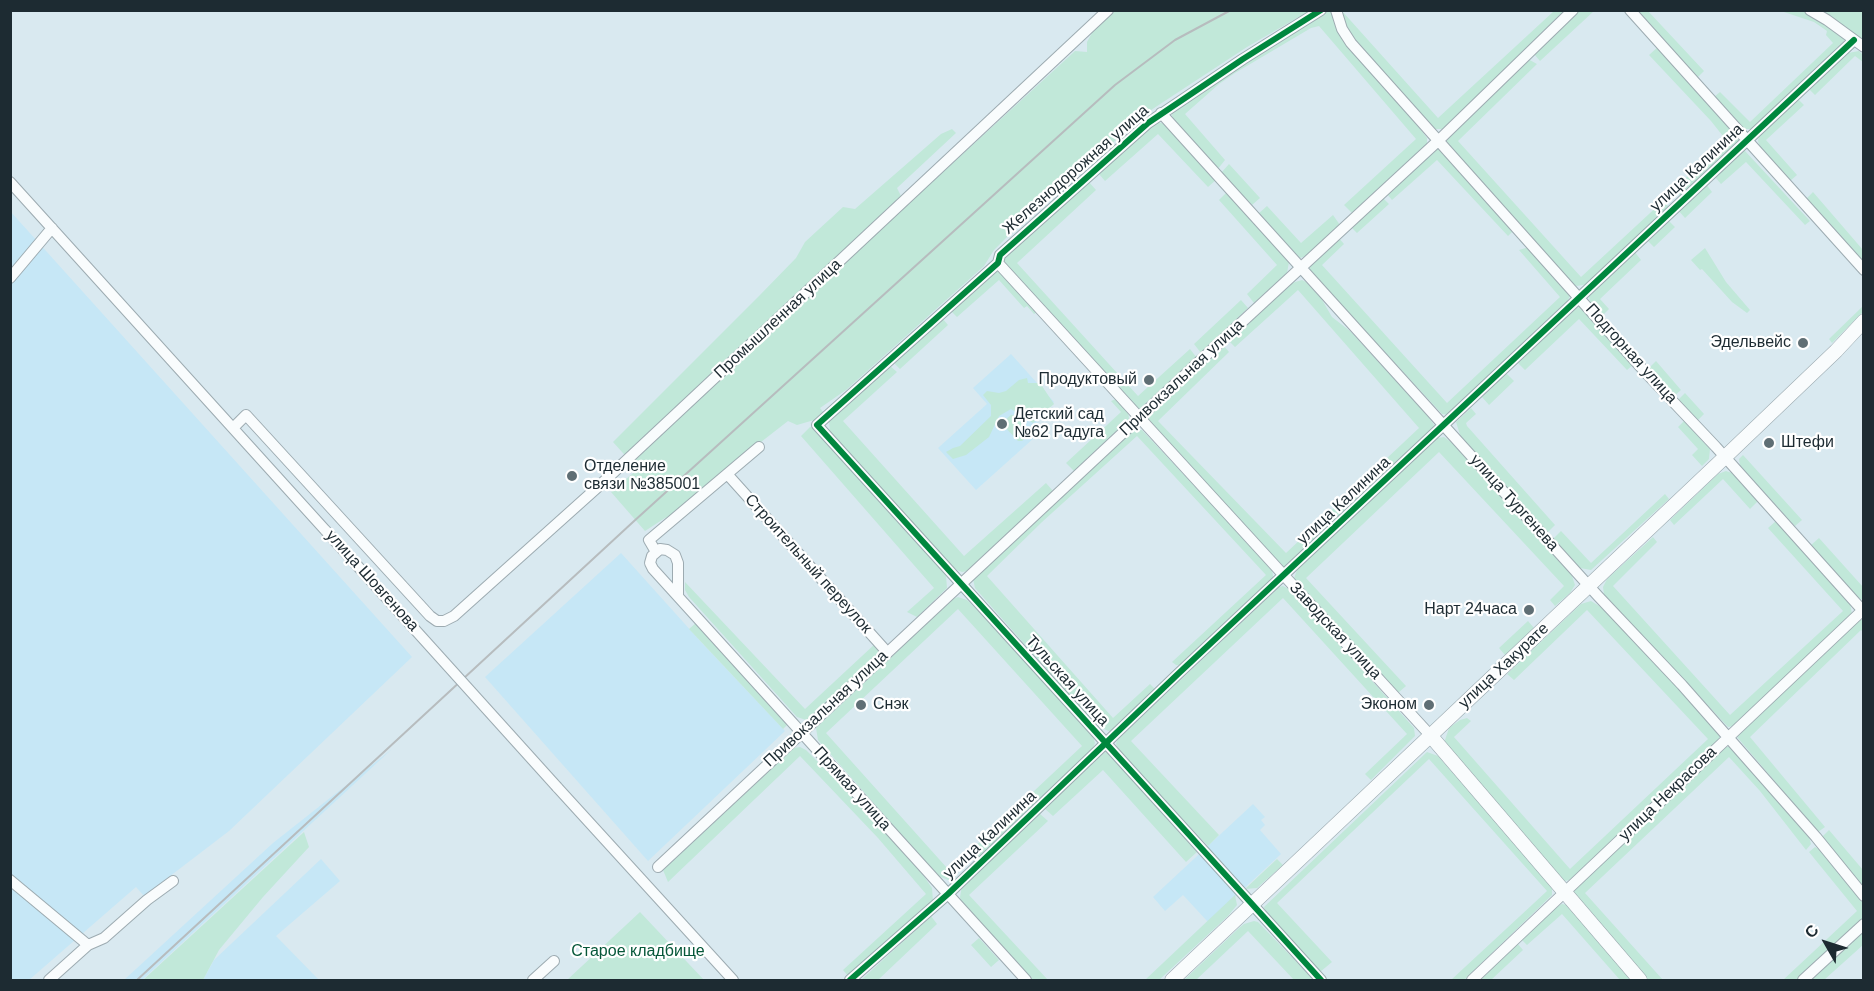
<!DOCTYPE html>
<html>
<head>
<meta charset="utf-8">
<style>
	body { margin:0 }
	#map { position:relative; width:1874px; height:991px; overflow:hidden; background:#d9e9f0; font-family:Arial,sans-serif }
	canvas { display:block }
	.frame { position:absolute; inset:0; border:12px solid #1d2b32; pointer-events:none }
	.north { position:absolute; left:1796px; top:913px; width:60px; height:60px; -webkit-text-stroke:4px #fff; paint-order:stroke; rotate:309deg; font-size:16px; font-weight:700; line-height:24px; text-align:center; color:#1d2b32 }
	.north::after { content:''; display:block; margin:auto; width:21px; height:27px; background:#1d2b32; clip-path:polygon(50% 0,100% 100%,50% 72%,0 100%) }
</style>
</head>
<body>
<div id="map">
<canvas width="1874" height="991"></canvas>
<div class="frame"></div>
<div class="north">С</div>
</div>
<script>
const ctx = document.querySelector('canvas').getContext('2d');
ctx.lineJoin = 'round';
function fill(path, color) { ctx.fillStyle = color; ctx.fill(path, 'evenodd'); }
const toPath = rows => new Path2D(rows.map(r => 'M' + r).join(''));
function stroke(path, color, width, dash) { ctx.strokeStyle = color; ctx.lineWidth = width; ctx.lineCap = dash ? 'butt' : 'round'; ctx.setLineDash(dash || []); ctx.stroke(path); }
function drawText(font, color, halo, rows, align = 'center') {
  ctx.font = font + ' Arial,sans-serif'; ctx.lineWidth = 4.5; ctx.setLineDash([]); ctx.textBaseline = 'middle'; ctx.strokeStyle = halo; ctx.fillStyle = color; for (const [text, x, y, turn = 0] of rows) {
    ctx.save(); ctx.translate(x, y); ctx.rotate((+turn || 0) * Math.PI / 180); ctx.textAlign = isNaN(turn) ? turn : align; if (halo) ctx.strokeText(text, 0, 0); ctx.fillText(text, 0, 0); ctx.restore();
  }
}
const built = toPath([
	[10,211,412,657,229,831,144,896,136,887,29,980,10,980],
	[1011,354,1054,402,1035,419,1044,429,976,490,938,448,987,404,973,388],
	[621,553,702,643,785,731,648,861,485,677],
	[392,749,142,980,124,980,273,843],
	[1253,804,1265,817,1261,820,1265,825,1260,830,1281,854,1208,922,1183,895,1165,911,1153,897],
	[321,859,340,881,276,936,319,980,203,980,214,960]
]);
const green = toPath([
	[1115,11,1309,11,1247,47,1145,114,1007,237,994,250,984,266,846,390,820,408,824,413,821,418,797,425,788,421,743,456,675,514,665,518,645,531,611,492,646,462,632,463,613,442,760,295,796,258,805,242,843,207,855,209,941,134,952,129,956,133,897,188,906,206,1075,51,1087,52,1087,42,1093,31,1102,20],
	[1328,11,1332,12,1427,138,1427,146,1352,213,1344,205,1416,139,1319,26,1311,28,1235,73,1219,84,1185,114,1225,160,1217,170,1173,119,1172,115,1172,111,1320,15],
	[1340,11,1342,11,1438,118,1554,11,1570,11,1443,129,1435,129,1351,38],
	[1579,11,1594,11,1540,61,1534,54],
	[1637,11,1648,11,1704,71,1696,79],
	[1781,11,1806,11,1844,37,1844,41,1752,129,1743,129,1714,97,1720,92,1750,122,1833,43,1826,35,1827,31,1814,22],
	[1816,11,1863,11,1863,42],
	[1659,46,1739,138,1737,145,1681,196,1674,189,1726,140,1711,121,1649,55],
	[1859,51,1863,55,1863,62,1855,56,1815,95,1809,89,1848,53],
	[1528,59,1537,64,1458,141,1581,277,1663,201,1668,206,1667,210,1588,284,1577,286,1573,284,1448,144,1446,139],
	[1798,99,1804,105,1766,140,1797,175,1790,181,1760,148,1758,141,1759,136],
	[1158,122,1168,125,1217,179,1208,187,1158,134,1105,181,1099,174,1098,172,1152,124],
	[1439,147,1514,230,1508,236,1437,160,1392,200,1386,193],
	[1745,151,1810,221,1805,225,1746,162,1721,184,1715,177,1742,152],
	[1229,164,1260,198,1252,205,1221,173],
	[1088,181,1096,190,1017,263,1138,396,1190,349,1197,358,1138,410,1003,262,1004,257],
	[1706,184,1712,192,1685,218,1678,210],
	[1227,192,1289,262,1287,273,1254,303,1247,294,1277,265,1219,200],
	[1813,192,1863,250,1863,263,1806,199],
	[1383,198,1389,204,1357,233,1350,226],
	[1267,206,1301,243,1333,215,1340,225,1306,256,1300,258,1258,214],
	[1668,220,1675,227,1654,247,1647,240],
	[1338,237,1344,244,1322,265,1447,403,1560,297,1519,250,1529,247,1570,296,1566,304,1450,415,1442,414,1309,270,1311,265],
	[1705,248,1726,282,1750,310,1747,313,1732,302,1702,269,1700,270,1691,260],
	[1634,251,1641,260,1600,299,1609,309,1601,317,1590,305,1589,295],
	[997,270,1037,312,1034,314,1027,306,1024,308,999,280,957,317,950,310],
	[1302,280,1306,282,1321,298,1332,317,1350,331,1428,416,1434,425,1433,429,1286,568,1282,567,1147,418,1224,346,1229,352,1158,421,1286,553,1419,428,1298,290,1235,347,1229,341,1292,283],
	[1241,300,1248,308,1201,353,1194,344],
	[1863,306,1863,312,1832,343,1829,339],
	[1579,307,1583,308,1634,364,1627,370,1579,319,1525,370,1518,363,1572,310],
	[942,318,948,325,900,369,893,362],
	[1656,361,1681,390,1673,397,1648,369],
	[889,365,897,372,843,421,964,556,1046,483,1053,491,968,571,962,572,957,570,951,566,830,432,829,419],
	[1506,373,1514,381,1489,405,1482,397],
	[1027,378,1028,383,1040,383,1054,404,1033,423,1011,409,999,416,989,437,966,455,953,459,946,452,953,448,960,446,991,416,991,405,983,395,987,391,999,393,1006,391,1019,380],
	[1685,393,1704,414,1697,421,1677,401],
	[1116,399,1128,410,1129,419,1074,471,1066,463,1121,412,1111,401],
	[1471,408,1476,414,1466,423,1467,426,1555,525,1547,533,1461,438,1456,422],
	[1011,415,1014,415,1030,432,1030,434,1022,441,1018,441,1003,425,1003,422],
	[1684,421,1710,449,1709,459,1702,466,1692,455,1698,449,1678,427],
	[810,427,816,429,825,442,936,562,946,576,947,588,917,617,907,612,934,588,801,436],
	[1135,429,1142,430,1272,569,1273,576,1272,582,1182,666,1176,665,1172,662,1266,575,1137,436,1042,522,987,576,1113,718,1150,684,1156,690,1112,733,1095,724,975,588,973,579],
	[1444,437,1451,442,1493,487,1571,573,1575,585,1570,593,1555,606,1550,600,1564,586,1439,452,1306,578,1406,686,1398,693,1296,582,1294,578,1297,570,1431,443,1438,438],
	[1743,455,1802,520,1795,526,1740,466,1739,459],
	[1726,471,1732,473,1758,501,1750,509,1723,479,1674,525,1670,520,1718,474],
	[1665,494,1669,499,1591,570,1580,568,1553,539,1561,531,1591,563],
	[1776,521,1850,603,1852,614,1734,726,1728,727,1604,595,1603,587,1607,579,1653,537,1657,542,1613,586,1730,715,1843,611,1768,528],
	[1819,538,1863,587,1863,600,1857,597,1810,546],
	[685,582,805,709,876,643,880,648,879,653,812,717,806,720,797,717,689,597,685,590],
	[1283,586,1291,590,1414,728,1415,736,1371,780,1365,774,1407,734,1283,598,1131,741,1219,835,1208,846,1156,791,1117,747,1116,744,1117,740,1279,587],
	[958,597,967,600,983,615,1093,736,1095,743,1092,750,976,860,969,852,1082,746,958,609,826,733,956,878,951,881,938,876,818,740,816,728,953,599],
	[1591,601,1604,609,1680,688,1720,736,1718,741,1570,880,1564,881,1560,879,1444,743,1449,728,1460,720,1467,718,1471,721,1454,737,1570,869,1708,739,1587,610,1514,680,1507,674,1581,604],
	[1858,620,1863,620,1863,632,1861,630,1750,737,1825,827,1818,832,1737,737],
	[1528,621,1534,628,1505,655,1499,648],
	[697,622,788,724,783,729,689,629],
	[800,747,806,750,863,807,923,875,932,888,933,901,927,906,849,977,843,970,926,894,878,838,800,756,668,882,663,870,794,748],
	[1725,747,1730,747,1809,837,1811,844,1806,850,1760,791,1729,757,1585,893,1663,980,1645,980,1574,895,1574,887],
	[1106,752,1111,755,1197,852,1186,862,1103,770,1053,816,1044,808,1099,755],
	[1427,752,1438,756,1552,886,1552,895,1464,980,1451,980,1547,891,1429,759,1277,903,1332,962,1320,972,1265,911,1264,907],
	[1039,813,1048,821,969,895,1048,980,1032,980,961,902,960,897,962,885],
	[1829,830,1863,870,1863,889,1821,838],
	[304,832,309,847,263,897,219,950,203,980,143,980],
	[1815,847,1819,849,1863,903,1863,919,1797,980,1783,980,1857,911,1809,852],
	[1277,859,1283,865,1257,888,1245,889],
	[1235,895,1237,905,1228,916,1159,980,1145,980],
	[1562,904,1567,905,1632,980,1620,980,1562,914,1527,945,1521,939,1553,909],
	[640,912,704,980,567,980],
	[931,916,937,924,878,980,861,980],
	[1254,921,1258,922,1314,980,1294,980,1248,931,1196,980,1184,980,1239,928,1244,924],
	[1863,930,1863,945,1824,980,1810,980],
	[979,938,999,960,991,967,971,945],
	[1517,943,1523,950,1491,980,1478,980]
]);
const minor = toPath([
	[1336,10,1342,29,1351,43,1646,373,1716,447,1864,612],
	[1630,10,1864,270],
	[1810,10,1827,20,1864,47],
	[1161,113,1598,596,1682,685,1816,837,1864,896],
	[10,182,326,531],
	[998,263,1430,735],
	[10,278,52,228],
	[233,428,246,415,430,616,437,621,444,621,454,616,599,486,1108,10],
	[728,475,887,652],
	[656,552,649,540,759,447],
	[678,596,678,563,675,555,667,550,660,549,652,556,650,563,653,569,1026,980],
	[557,787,733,980],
	[658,867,1202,359,1439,140,1573,10],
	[10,880,88,945],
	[49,980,88,945,104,938,147,900,173,881],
	[533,980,554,961],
	[850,980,948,894,1179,673,1854,40],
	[1321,980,817,425,998,263,1000,255,1148,123,1243,59,1321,10],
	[1472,980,1864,609],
	[1803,980,1864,924]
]);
const major = toPath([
	[1430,735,1640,980],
	[1172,980,1725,457,1836,351,1864,321]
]);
const rail = toPath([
	[137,980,633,522,1115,85,1175,40,1231,10]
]);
const minorBridge = toPath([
	[326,531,557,787]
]);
const cycleway = toPath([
	[850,980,948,894,1179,673,1854,40],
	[1321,980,817,425,998,263,1000,255,1148,123,1243,59,1321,10]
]);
const markers = [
	[1803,343,6,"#5f6e74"],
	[1149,380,6,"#5f6e74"],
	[1002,424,6,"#5f6e74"],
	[1769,443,6,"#5f6e74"],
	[572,476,6,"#5f6e74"],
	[1529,610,6,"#5f6e74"],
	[861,705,6,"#5f6e74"],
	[1429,705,6,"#5f6e74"]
];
const streetNames = [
	["улица Калинина",1697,168,-43],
	["Железнодорожная улица",1076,170,-41],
	["Промышленная улица",778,319,-43],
	["Подгорная улица",1631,354,48],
	["Привокзальная улица",1182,378,-43],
	["улица Калинина",1344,501,-43],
	["улица Тургенева",1514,503,48],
	["Строительный переулок",808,564,48],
	["улица Шовгенова",372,581,48],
	["Заводская улица",1335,631,47],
	["улица Хакурате",1504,666,-43],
	["Тульская улица",1067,681,48],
	["Привокзальная улица",826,709,-43],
	["Прямая улица",852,789,48],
	["улица Некрасова",1668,794,-44],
	["улица Калинина",990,835,-43]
];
const poiNames = [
	["Эдельвейс",1791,343],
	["Продуктовый",1137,380],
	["Детский сад",1014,415,"left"],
	["№62 Радуга",1014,433,"left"],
	["Штефи",1781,443,"left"],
	["Отделение",584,467,"left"],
	["связи №385001",584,485,"left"],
	["Нарт 24часа",1517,610],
	["Снэк",873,705,"left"],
	["Эконом",1417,705]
];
const parkNames = [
	["Старое кладбище",638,952]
];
fill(built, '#c6e7f6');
fill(green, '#c1e8d9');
stroke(minor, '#9dabb1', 12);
stroke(major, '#9dabb1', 15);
stroke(minor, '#f9fcfd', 10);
stroke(major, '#f9fcfd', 14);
stroke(rail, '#b7bcbe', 2);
stroke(minorBridge, '#9dabb1', 12, []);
stroke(minorBridge, '#f9fcfd', 10);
stroke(cycleway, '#00873e', 6);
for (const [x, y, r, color] of markers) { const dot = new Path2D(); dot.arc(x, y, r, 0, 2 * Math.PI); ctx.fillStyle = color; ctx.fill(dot); stroke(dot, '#fff', 2); }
drawText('16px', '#1d2b32', '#fff', streetNames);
drawText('16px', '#1d2b32', '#fff', poiNames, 'right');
drawText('16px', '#065739', '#fff', parkNames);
</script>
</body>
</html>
